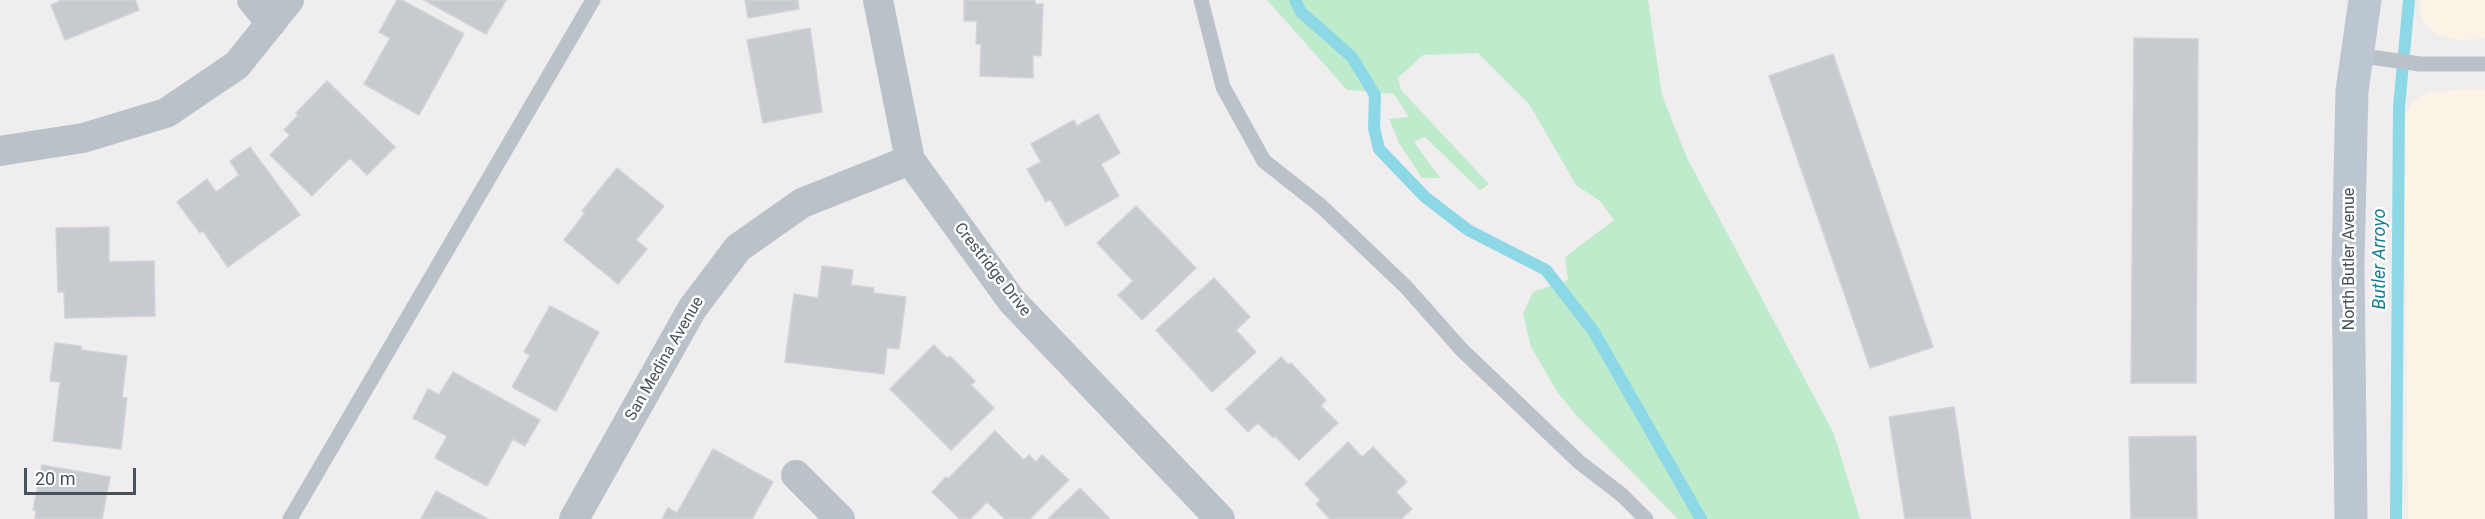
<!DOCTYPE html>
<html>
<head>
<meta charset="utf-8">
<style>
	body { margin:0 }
	#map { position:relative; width:2485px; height:519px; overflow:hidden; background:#efeded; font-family:Roboto,sans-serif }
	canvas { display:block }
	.scale { position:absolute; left:24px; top:468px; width:112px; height:27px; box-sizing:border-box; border:3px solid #465159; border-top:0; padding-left:8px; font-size:18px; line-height:21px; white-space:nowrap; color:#465159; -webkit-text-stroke:4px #fff; paint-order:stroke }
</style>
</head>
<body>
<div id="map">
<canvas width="2485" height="519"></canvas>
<div class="scale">20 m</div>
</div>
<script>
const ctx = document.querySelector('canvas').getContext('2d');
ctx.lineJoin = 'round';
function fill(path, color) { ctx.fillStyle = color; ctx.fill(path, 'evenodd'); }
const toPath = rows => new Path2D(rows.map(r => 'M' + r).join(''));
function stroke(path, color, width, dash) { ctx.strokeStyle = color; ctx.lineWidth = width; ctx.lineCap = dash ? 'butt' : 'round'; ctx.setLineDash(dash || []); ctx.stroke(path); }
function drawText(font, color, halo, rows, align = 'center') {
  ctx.font = font + ' Roboto,sans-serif'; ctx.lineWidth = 5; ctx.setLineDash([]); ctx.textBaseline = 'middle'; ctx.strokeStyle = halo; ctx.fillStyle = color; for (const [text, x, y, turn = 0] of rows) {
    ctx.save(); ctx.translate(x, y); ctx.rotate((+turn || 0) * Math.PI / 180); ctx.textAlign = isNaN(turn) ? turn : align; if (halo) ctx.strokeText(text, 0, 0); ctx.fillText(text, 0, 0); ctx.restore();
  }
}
const commercial = toPath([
	[2420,0,2485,0,2485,39,2457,40,2436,34,2423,21,2420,12],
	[2485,89,2485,519,2408,519,2404,127,2406,114,2414,101,2429,92]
]);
const green = toPath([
	[1267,0,1648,0,1662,95,1687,158,1834,434,1860,519,1678,519,1578,417,1558,393,1531,347,1523,314,1533,292,1568,280,1565,257,1614,220,1600,201,1576,185,1529,104,1478,53,1423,55,1398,78,1401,90,1489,184,1480,190,1425,137,1414,142,1440,178,1422,178,1399,143,1389,119,1409,117,1394,94,1347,90]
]);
const stream = toPath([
	[1295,0,1301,12,1352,57,1375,95,1374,128,1379,149,1425,197,1468,230,1546,270,1594,332,1701,519],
	[2396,519,2399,107,2409,0]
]);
const building = toPath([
	[62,0,135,0,139,10,65,40,51,5,62,0],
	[397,0,402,0,464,34,419,115,364,84,390,38,379,32,397,0],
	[424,0,506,0,486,34,424,0],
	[745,0,798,0,799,9,748,18,745,0],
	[964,0,1035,0,1035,4,1043,4,1041,56,1033,55,1033,78,980,76,981,44,976,44,977,21,964,21,964,0],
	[810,28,822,112,763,123,747,40,810,28],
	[2134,38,2198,39,2196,383,2131,383,2134,38],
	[1833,54,1933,347,1870,368,1769,76,1833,54],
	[327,81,395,147,367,175,350,158,312,196,270,155,290,135,284,130,298,115,296,113,327,81],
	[1098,114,1120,153,1101,164,1119,196,1066,226,1050,199,1046,202,1027,169,1041,162,1031,144,1074,120,1077,126,1098,114],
	[250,147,300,215,228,267,203,231,200,233,177,202,207,179,216,192,239,175,230,161,250,147],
	[617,168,664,206,636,240,647,249,618,284,564,240,585,213,582,211,617,168],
	[1136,206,1196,268,1142,320,1118,295,1133,281,1097,243,1136,206],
	[109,227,109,262,154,261,155,316,65,318,64,292,58,292,56,228,109,227],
	[822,266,853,270,851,285,874,288,873,293,906,297,899,349,887,348,884,374,785,362,794,294,818,298,822,266],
	[1214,278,1250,317,1236,330,1256,352,1212,392,1156,330,1214,278],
	[550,306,599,332,556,411,512,387,530,355,524,352,550,306],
	[55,343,81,346,81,350,127,356,122,397,127,398,121,449,53,441,60,382,50,381,55,343],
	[934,345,947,358,950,356,975,381,971,385,994,408,951,450,890,389,934,345],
	[1281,357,1289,365,1291,363,1326,400,1321,406,1338,423,1299,460,1275,436,1273,438,1258,423,1248,432,1226,409,1281,357],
	[453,372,540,420,525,446,513,439,487,486,435,458,447,436,413,418,428,389,439,395,453,372],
	[1954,407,1971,519,1905,519,1889,417,1954,407],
	[995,431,1024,460,1029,455,1036,462,1042,455,1069,480,1030,519,1005,519,987,502,970,519,960,519,932,492,946,477,948,479,995,431],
	[2196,436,2197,519,2131,519,2129,437,2196,436],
	[1348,442,1362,457,1373,447,1407,482,1396,492,1412,509,1401,519,1330,519,1316,504,1320,500,1305,484,1348,442],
	[713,449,773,482,752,519,662,519,668,508,677,513,713,449],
	[42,465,110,477,102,519,35,519,36,511,33,510,42,465],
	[1080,488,1110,519,1048,519,1080,488],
	[436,491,488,519,421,519,436,491]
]);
const service = toPath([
	[1201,0,1223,87,1264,161,1321,206,1406,287,1461,349,1579,462,1622,495,1646,519],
	[2356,55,2420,64,2485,64],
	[290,519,593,0]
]);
const minor = toPath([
	[252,0,271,23],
	[878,0,910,160,1012,301,1220,519],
	[0,151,83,138,166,113,237,65,289,0],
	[796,475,840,519],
	[574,519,692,309,738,248,802,203,910,160]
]);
const secondary = toPath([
	[2351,519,2348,265,2351,132,2352,91,2365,0]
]);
const streetNames = [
	["North Butler Avenue",2350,259,-90],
	["Crestridge Drive",992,270,52],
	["San Medina Avenue",665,359,-60]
];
const waterNames = [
	["Butler Arroyo",2380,259,-90]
];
fill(commercial, '#faf3e6');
fill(green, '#bdebcc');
stroke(stream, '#8cd8e6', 12);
fill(building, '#c7cacf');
stroke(building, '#d1d3d8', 1.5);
stroke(service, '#b9c2c9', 15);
stroke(minor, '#b9c2c9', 30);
stroke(secondary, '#bbc6d0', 33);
drawText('16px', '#465159', '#fff', streetNames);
drawText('italic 18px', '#157c90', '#fff', waterNames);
</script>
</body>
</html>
